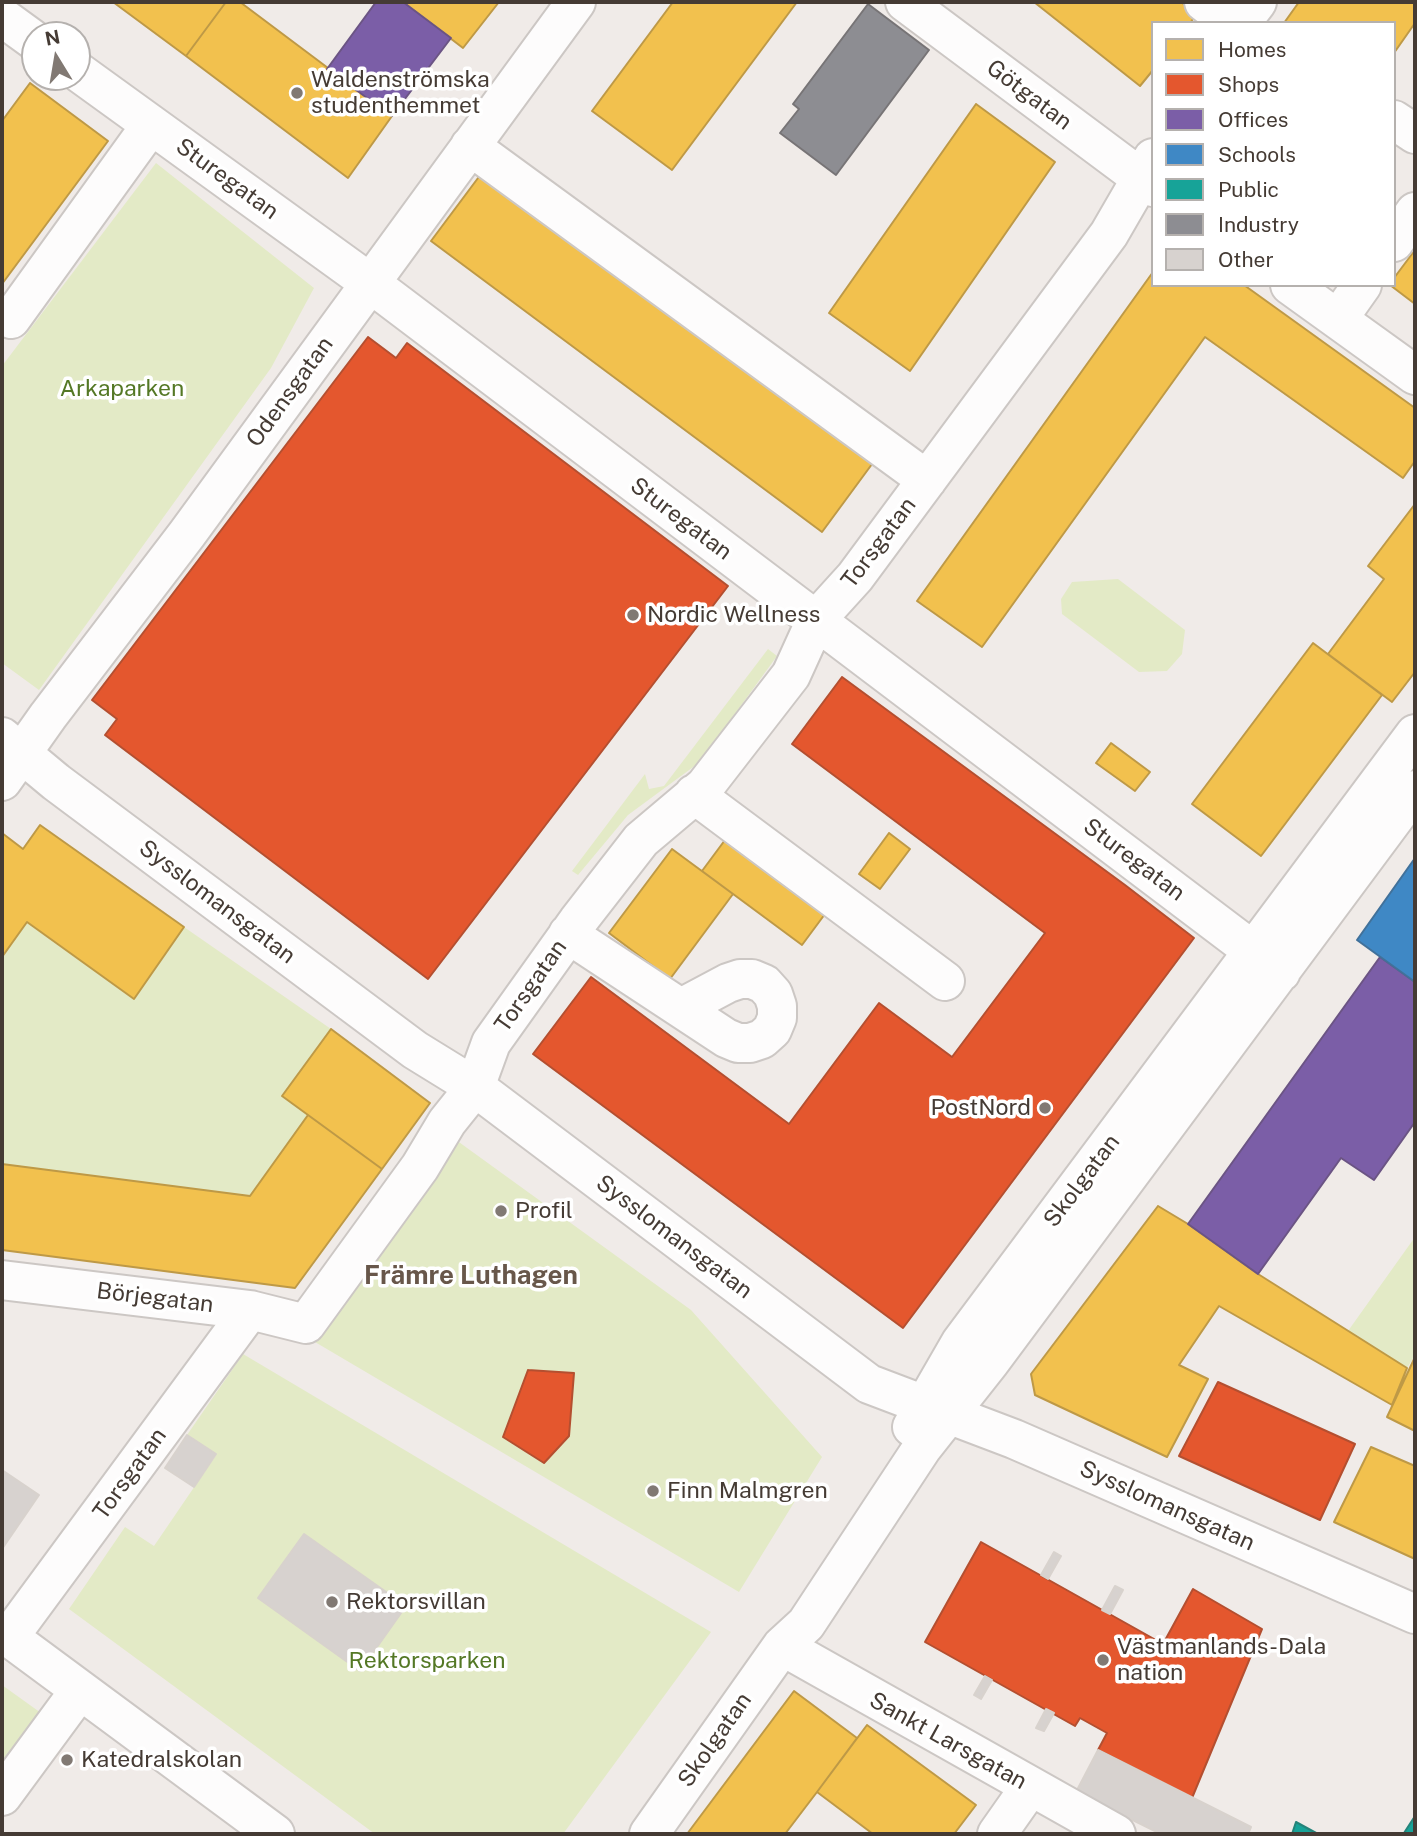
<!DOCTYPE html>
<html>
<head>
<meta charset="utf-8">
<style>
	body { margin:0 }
	#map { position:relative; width:1417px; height:1836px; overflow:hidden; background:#f0ebe8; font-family:"Public Sans",sans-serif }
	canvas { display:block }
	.frame { position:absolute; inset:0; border:4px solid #453b34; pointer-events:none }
	.legend { position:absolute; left:1151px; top:21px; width:245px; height:266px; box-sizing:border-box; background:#fff; border:2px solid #b5b1ae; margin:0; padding:9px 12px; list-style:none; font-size:21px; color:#453b34 }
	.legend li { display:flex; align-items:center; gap:14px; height:35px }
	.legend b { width:35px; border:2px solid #b5b1ae }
	.north { position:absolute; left:21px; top:21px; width:70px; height:70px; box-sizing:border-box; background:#fff; border:2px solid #b5b1ae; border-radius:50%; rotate:349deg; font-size:19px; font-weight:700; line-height:28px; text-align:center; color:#453b34 }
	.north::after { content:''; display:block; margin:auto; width:24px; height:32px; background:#817973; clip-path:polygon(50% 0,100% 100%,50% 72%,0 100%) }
</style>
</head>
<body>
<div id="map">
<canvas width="1417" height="1836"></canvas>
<div class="frame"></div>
<ul class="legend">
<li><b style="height:19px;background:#f2c14e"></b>Homes</li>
<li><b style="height:19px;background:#e4572e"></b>Shops</li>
<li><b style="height:19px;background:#7b5ea7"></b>Offices</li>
<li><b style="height:19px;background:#3f88c5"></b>Schools</li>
<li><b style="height:19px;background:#17a398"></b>Public</li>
<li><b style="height:19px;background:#8d8d92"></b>Industry</li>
<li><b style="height:19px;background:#d7d2cf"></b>Other</li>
</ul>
<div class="north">N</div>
</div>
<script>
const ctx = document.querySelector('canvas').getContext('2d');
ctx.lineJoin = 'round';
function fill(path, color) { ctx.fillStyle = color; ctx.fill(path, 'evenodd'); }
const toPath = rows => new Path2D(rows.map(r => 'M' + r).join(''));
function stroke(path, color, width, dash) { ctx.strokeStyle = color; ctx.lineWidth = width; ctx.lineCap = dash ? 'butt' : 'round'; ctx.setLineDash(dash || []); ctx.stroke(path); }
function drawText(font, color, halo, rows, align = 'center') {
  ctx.font = font + ' "Public Sans",sans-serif'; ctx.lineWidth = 7; ctx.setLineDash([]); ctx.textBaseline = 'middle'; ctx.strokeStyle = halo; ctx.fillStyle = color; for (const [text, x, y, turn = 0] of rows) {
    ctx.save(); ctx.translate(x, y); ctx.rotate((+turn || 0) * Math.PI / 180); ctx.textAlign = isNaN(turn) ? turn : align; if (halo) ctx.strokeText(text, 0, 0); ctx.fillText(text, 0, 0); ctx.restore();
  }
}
const green = toPath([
	[156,163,314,288,271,368,39,690,2,663,2,366],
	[1118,579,1185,630,1182,654,1167,671,1139,672,1062,614,1061,599,1072,582],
	[768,649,777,656,700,762,628,815,578,875,572,871,645,774,649,789,664,786],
	[27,922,134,998,184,927,331,1029,282,1096,308,1115,250,1196,2,1164,2,957],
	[445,1132,691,1310,822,1457,739,1592,298,1332],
	[1415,1237,1415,1355,1407,1368,1348,1331],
	[243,1354,711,1632,563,1834,375,1834,69,1609,125,1527,154,1546,216,1455,187,1435],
	[2,1685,48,1718,2,1781]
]);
const homes = toPath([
	[113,2,226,2,186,56,113,2],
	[226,2,240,2,392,116,348,178,186,56,226,2],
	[403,2,499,2,463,48,403,2],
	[673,2,797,2,672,170,592,111,673,2],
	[1034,2,1181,2,1197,14,1190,23,1153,23,1153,70,1140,86,1034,2],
	[1299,2,1415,2,1415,23,1394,53,1394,23,1284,23,1299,2],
	[30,83,108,141,2,284,2,121,30,83],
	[976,104,1055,162,910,371,829,313,976,104],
	[484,170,875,460,822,532,431,241,484,170],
	[1415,250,1415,304,1390,285,1394,285,1394,278,1415,250],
	[1153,272,1153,285,1244,285,1415,408,1415,461,1403,478,1205,337,982,647,917,601,1153,272],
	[1415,504,1415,672,1392,702,1328,654,1384,579,1368,566,1415,504],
	[1313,643,1382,695,1261,856,1192,804,1313,643],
	[1111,743,1150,772,1135,791,1096,763,1111,743],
	[40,825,184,927,134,999,27,922,2,957,2,833,23,849,40,825],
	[889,833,910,849,880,889,859,874,889,833],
	[725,840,825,914,802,945,702,871,725,840],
	[672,849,733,894,670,979,609,933,672,849],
	[331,1029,430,1103,382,1169,282,1096,331,1029],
	[308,1115,382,1169,295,1288,2,1250,2,1164,250,1196,308,1115],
	[1158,1206,1188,1224,1258,1274,1407,1368,1392,1405,1219,1306,1179,1365,1208,1379,1167,1457,1035,1395,1031,1374,1158,1206],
	[1415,1357,1415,1431,1387,1417,1415,1357],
	[1371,1447,1415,1466,1415,1559,1334,1522,1371,1447],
	[794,1691,857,1738,817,1792,785,1834,687,1834,794,1691],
	[867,1725,976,1805,954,1834,873,1834,817,1792,867,1725]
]);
const shops = toPath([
	[368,337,396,358,407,343,728,586,428,979,105,735,117,719,92,700,368,337],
	[842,677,1125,885,1194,938,903,1328,533,1054,591,977,789,1124,879,1003,952,1057,1045,933,792,744,842,677],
	[528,1370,574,1373,569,1436,544,1463,503,1437,528,1370],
	[1218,1382,1355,1444,1320,1520,1179,1456,1218,1382],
	[981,1542,1163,1644,1193,1589,1262,1629,1192,1798,1098,1750,1107,1733,1080,1718,1075,1726,925,1642,981,1542]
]);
const offices = toPath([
	[376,2,403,2,451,38,392,116,327,69,376,2],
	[1380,957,1415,982,1415,1122,1374,1180,1341,1158,1258,1274,1188,1224,1380,957]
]);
const schools = toPath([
	[1415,858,1415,982,1357,940,1415,858]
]);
const public = toPath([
	[1415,1816,1415,1834,1406,1834,1404,1833,1415,1816],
	[1296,1822,1318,1834,1292,1834,1296,1822]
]);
const industry = toPath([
	[868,4,929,50,836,175,780,133,799,109,793,104,868,4]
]);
const building = toPath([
	[187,1435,216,1454,194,1487,165,1468,187,1435],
	[2,1470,39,1495,2,1549,2,1470],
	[304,1534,406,1606,360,1671,258,1598,304,1534],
	[1054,1552,1061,1556,1048,1579,1041,1575,1054,1552],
	[1115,1586,1123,1590,1110,1614,1102,1610,1115,1586],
	[985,1676,992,1680,981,1699,974,1695,985,1676],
	[1046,1709,1054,1713,1044,1731,1036,1728,1046,1709],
	[1098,1750,1251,1827,1248,1834,1161,1834,1076,1792,1098,1750]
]);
const minor = toPath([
	[905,2,1153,187],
	[1204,2,1231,23],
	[2,17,35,41],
	[1241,23,1257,2],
	[77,71,370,283,1281,972],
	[1394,120,1415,134],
	[470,146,927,480],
	[1394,242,1415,212],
	[1290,285,1415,375],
	[11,319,151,125],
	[1338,319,1362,285],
	[2,737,56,782,415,1050,475,1087,869,1384,1014,1439,1415,1614],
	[2,781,48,716,187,534,576,2],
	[694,794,945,981],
	[568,934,726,1038,738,1043,750,1043,762,1039,772,1030,777,1018,777,1006,773,994,764,984,752,979,740,979,728,983,681,1008],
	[2,1280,250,1310,306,1324,420,1167,447,1122,475,1087,491,1043,578,921,641,840,705,786,791,675,816,620,855,577,1109,234,1153,158],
	[912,1427,961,1342,1415,734],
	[2,1632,275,1834],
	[9,1637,250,1310],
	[782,1646,1116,1834],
	[2,1796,80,1690],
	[649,1834,782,1646,806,1624,922,1448,990,1362,1415,790],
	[997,1834,1030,1787]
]);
const markers = [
	[297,93,7,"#817973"],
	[633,615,7,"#817973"],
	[1045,1108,7,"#817973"],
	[501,1211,7,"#817973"],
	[653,1491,7,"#817973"],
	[332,1602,7,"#817973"],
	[1103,1660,7,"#817973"],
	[67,1760,7,"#817973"]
];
const poiNames = [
	["Waldenströmska",311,80],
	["studenthemmet",311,106],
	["Nordic Wellness",647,615],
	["PostNord",1031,1108,"right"],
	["Profil",515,1211],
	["Finn Malmgren",667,1491],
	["Rektorsvillan",346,1602],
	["Västmanlands-Dala",1117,1647],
	["nation",1117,1673],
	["Katedralskolan",81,1760]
];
const streetNames = [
	["Götgatan",1029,95,37],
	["Sturegatan",227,179,36],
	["Odensgatan",290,392,-54],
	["Sturegatan",681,519,37],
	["Torsgatan",879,543,-53],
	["Sturegatan",1134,860,37],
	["Sysslomansgatan",217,902,37],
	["Torsgatan",531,986,-55],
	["Skolgatan",1082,1181,-53],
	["Sysslomansgatan",674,1237,37],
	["Börjegatan",155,1298,7],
	["Torsgatan",130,1474,-54],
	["Sysslomansgatan",1167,1506,24],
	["Skolgatan",715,1740,-55],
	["Sankt Larsgatan",948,1741,29]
];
const parkNames = [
	["Arkaparken",122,389],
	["Rektorsparken",427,1661]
];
const quarterNames = [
	["Främre Luthagen",471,1276]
];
fill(green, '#e3eac6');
fill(homes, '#f2c14e');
stroke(homes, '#be9946', 2);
fill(shops, '#e4572e');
stroke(shops, '#b44f30', 2);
fill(offices, '#7b5ea7');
stroke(offices, '#6b5484', 2);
fill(schools, '#3f88c5');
stroke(schools, '#41719a', 2);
fill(public, '#17a398');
stroke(public, '#25847a', 2);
fill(industry, '#8d8d92');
stroke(industry, '#777476', 2);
fill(building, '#d7d2cf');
stroke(building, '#d8d2cd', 2);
stroke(minor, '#ccc7c4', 42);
stroke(minor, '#fdfcfc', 38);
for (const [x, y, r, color] of markers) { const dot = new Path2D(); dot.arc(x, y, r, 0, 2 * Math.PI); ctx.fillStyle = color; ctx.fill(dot); stroke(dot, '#fff', 2.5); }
drawText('23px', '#453b34', '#fff', poiNames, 'left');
drawText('23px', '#453b34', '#fff', streetNames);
drawText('23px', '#547825', '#fff', parkNames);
drawText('bold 26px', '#68574a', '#fff', quarterNames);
</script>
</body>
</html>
